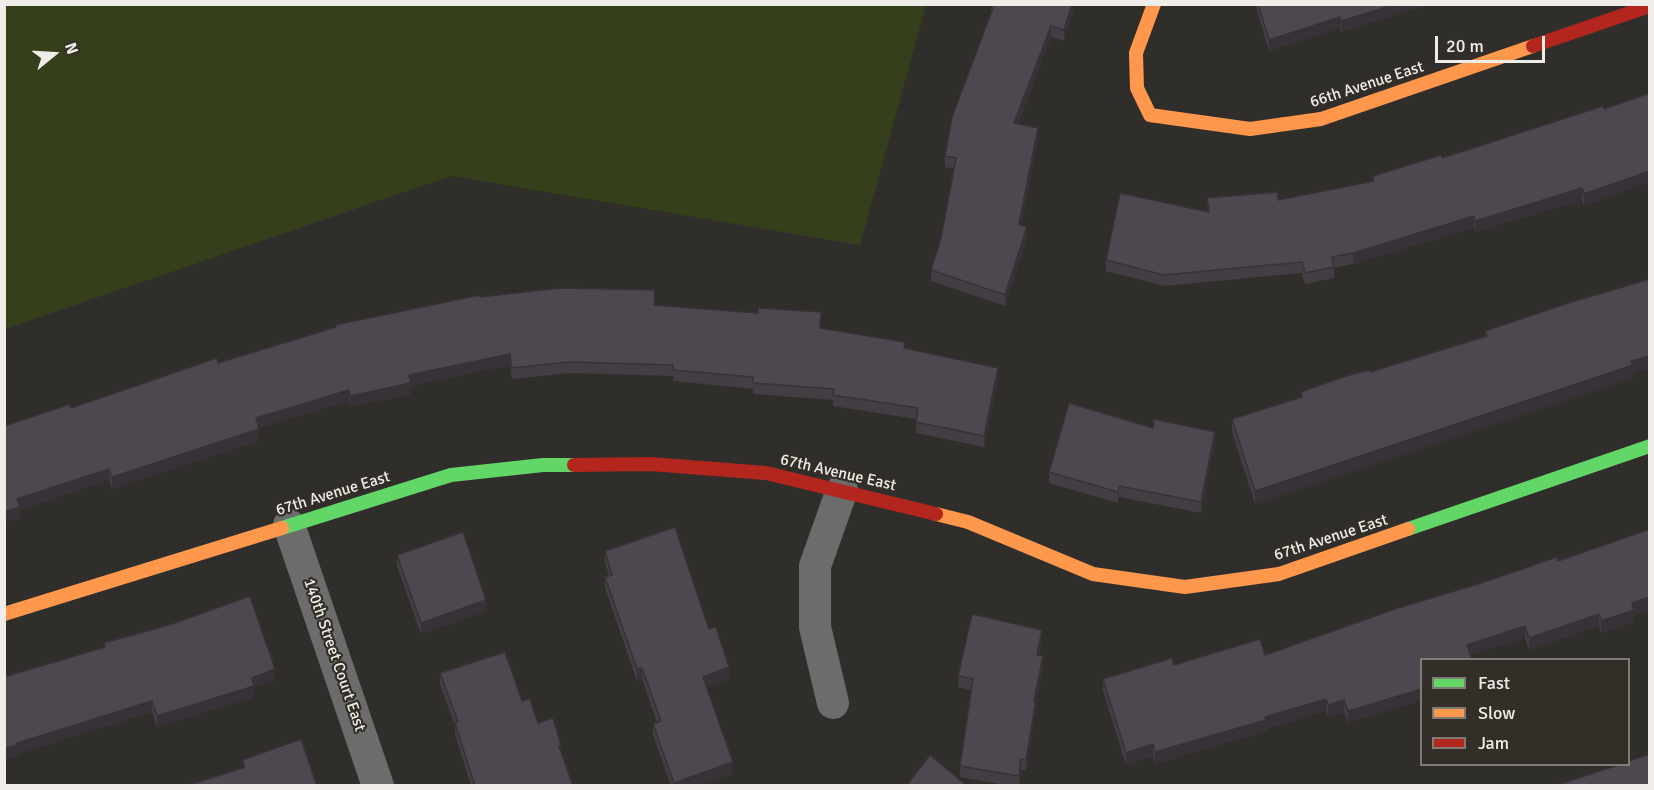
<!DOCTYPE html>
<html>
<head>
<meta charset="utf-8">
<style>
	body { margin:0 }
	#map { position:relative; width:1654px; height:790px; overflow:hidden; background:#302e2b; font-family:Signika,sans-serif }
	canvas { display:block }
	.frame { position:absolute; inset:0; border:6px solid #f0ede9; pointer-events:none }
	.legend { position:absolute; left:1420px; top:658px; width:210px; height:108px; box-sizing:border-box; background:#332f28; border:2px solid #7f7b75; margin:0; padding:8px 10px; list-style:none; font-size:18px; color:#f0ede9 }
	.legend li { display:flex; align-items:center; gap:12px; height:30px }
	.legend b { width:30px; border:2px solid #7f7b75 }
	.north { position:absolute; left:24px; top:24px; width:60px; height:60px; -webkit-text-stroke:4px #332f28; paint-order:stroke; rotate:72deg; font-size:16px; font-weight:700; line-height:24px; text-align:center; color:#f0ede9 }
	.north::after { content:''; display:block; margin:auto; width:21px; height:27px; background:#f0ede9; clip-path:polygon(50% 0,100% 100%,50% 72%,0 100%) }
	.scale { position:absolute; left:1435px; top:36px; width:110px; height:27px; box-sizing:border-box; border:3px solid #f0ede9; border-top:0; padding-left:8px; font-size:18px; line-height:21px; white-space:nowrap; color:#f0ede9; -webkit-text-stroke:4px #332f28; paint-order:stroke }
</style>
</head>
<body>
<div id="map">
<canvas width="1654" height="790"></canvas>
<div class="frame"></div>
<ul class="legend">
<li><b style="height:8px;background:#63d668"></b>Fast</li>
<li><b style="height:8px;background:#ff974d"></b>Slow</li>
<li><b style="height:8px;background:#b3261e"></b>Jam</li>
</ul>
<div class="north">N</div>
<div class="scale">20 m</div>
</div>
<script>
const ctx = document.querySelector('canvas').getContext('2d');
ctx.lineJoin = 'round';
function fill(path, color) { ctx.fillStyle = color; ctx.fill(path, 'evenodd'); }
const toPath = rows => new Path2D(rows.map(r => 'M' + r).join(''));
function stroke(path, color, width, dash) { ctx.strokeStyle = color; ctx.lineWidth = width; ctx.lineCap = dash ? 'butt' : 'round'; ctx.setLineDash(dash || []); ctx.stroke(path); }
function drawText(font, color, halo, rows, align = 'center') {
  ctx.font = font + ' Signika,sans-serif'; ctx.lineWidth = 4.5; ctx.setLineDash([]); ctx.textBaseline = 'middle'; ctx.strokeStyle = halo; ctx.fillStyle = color; for (const [text, x, y, turn = 0] of rows) {
    ctx.save(); ctx.translate(x, y); ctx.rotate((+turn || 0) * Math.PI / 180); ctx.textAlign = isNaN(turn) ? turn : align; if (halo) ctx.strokeText(text, 0, 0); ctx.fillText(text, 0, 0); ctx.restore();
  }
}
const green = toPath([
	[4,5,5,4,926,5,860,245,451,176,5,329]
]);
const street = toPath([
	[289,525,378,786],
	[833,703,815,627,815,566,842,490]
]);
const fast = toPath([
	[282,528,451,475,543,465,574,465],
	[1408,529,1650,446]
]);
const slow = toPath([
	[1154,4,1136,53,1137,88,1150,115,1250,129,1321,119,1533,46],
	[936,514,968,522,1093,574,1185,587,1279,574,1408,529],
	[4,614,282,528]
]);
const jam = toPath([
	[1533,46,1650,6],
	[574,465,650,464,766,473,936,514]
]);
const wall = toPath([
	[1075,4,1064,41,1051,37,1018,124,1038,139,1021,225,1027,238,1005,306,931,281,931,270,941,238,954,169,945,167,945,156,991,14,991,7],
	[1255,4,1430,4,1341,32,1340,28,1269,51],
	[1603,106,1584,206,1582,200,1475,232,1474,228,1353,264,1334,268,1334,278,1305,284,1302,273,1164,286,1106,271,1106,260,1208,212,1207,198,1278,200,1373,181,1373,176,1442,158],
	[1650,279,1650,368,1633,374,1633,378,1255,504,1232,432,1232,419,1301,398,1301,392,1370,372,1485,337,1485,331],
	[480,297,655,305,821,328,905,348,998,379,984,447,916,433,916,419,833,406,833,400,753,394,753,389,673,381,673,376,569,373,512,379,510,365,411,386,411,394,350,407,349,401,259,428,259,441,112,489,109,480,20,510,20,518,4,523,4,426,71,408,218,363],
	[1153,428,1215,443,1201,513,1119,497,1118,503,1049,483,1049,472],
	[1650,529,1650,609,1634,615,1634,622,1601,633,1599,626,1529,650,1525,638,1470,655,1422,660,1422,700,1348,723,1344,712,1328,717,1326,711,1266,729,1266,731,1155,764,1153,756,1126,765,1103,691,1103,679,1174,665,1265,655,1558,561],
	[605,551,709,629,729,679,706,687,733,774,699,786,671,786,653,735,653,724,657,722,642,679,637,681,605,588,605,577,609,576,605,562],
	[397,555,486,611,421,634,397,566],
	[1042,641,1039,655,1043,667,1036,702,1036,711,1026,771,1021,770,1019,786,1011,786,960,777,960,766,971,690,958,687,958,676],
	[104,643,275,680,254,688,254,697,157,727,152,712,17,754,17,756,4,760,104,647],
	[440,673,522,701,561,751,573,786,471,786,455,734,455,726,440,684]
]);
const shadedWall = toPath([
	[1072,4,1075,4,1064,41,1064,30],
	[1396,4,1430,4,1341,32,1341,21],
	[1340,17,1340,28,1269,51,1269,40],
	[1051,26,1051,37,1014,134,1014,123],
	[1038,128,1038,139,1019,235,1019,224],
	[1650,171,1650,182,1584,206,1584,194],
	[1582,188,1582,200,1475,232,1475,221],
	[1474,216,1474,228,1353,264,1353,253],
	[1027,227,1027,238,1005,306,1005,295],
	[510,354,510,365,411,386,411,394,350,407,350,396,409,375],
	[1650,356,1650,368,1633,374,1633,378,1255,504,1255,491],
	[998,368,998,379,984,447,984,436],
	[349,390,349,401,256,429,256,418],
	[259,429,259,441,112,489,112,477],
	[1215,432,1215,443,1201,513,1201,502],
	[109,469,109,480,20,510,20,518,4,523,4,512,17,499],
	[1119,486,1119,497,1118,503,1118,492],
	[1650,597,1650,609,1634,615,1634,622,1601,633,1601,621,1632,603],
	[486,600,486,611,421,634,421,623],
	[1599,614,1599,626,1529,650,1529,638],
	[1525,626,1525,638,1467,656,1467,645],
	[1042,630,1042,641,1037,666,1037,655],
	[1043,656,1043,667,1036,702,1036,711,1026,771,1026,760,1034,701],
	[729,667,729,679,703,688,703,677],
	[642,668,642,679,637,681,637,669],
	[275,669,275,680,254,688,254,697,157,727,157,716],
	[1422,689,1422,700,1348,723,1348,711],
	[1326,699,1326,711,1266,729,1266,731,1155,764,1155,752],
	[1344,700,1344,712,1328,717,1328,705],
	[152,701,152,712,17,754,17,756,4,760,4,749,17,743],
	[1153,744,1153,756,1126,765,1126,753],
	[1021,759,1021,770,1019,786,1019,776],
	[733,762,733,774,699,786,674,786,674,783]
]);
const building = toPath([
	[992,4,1072,4,1064,30,1051,26,1014,123,1038,128,1019,224,1027,227,1005,295,931,270,941,238,956,158,945,156,952,117,993,8,991,7,992,4],
	[1258,4,1396,4,1341,21,1340,17,1269,40,1258,4],
	[1650,93,1650,171,1584,194,1582,188,1475,221,1474,216,1353,253,1332,257,1334,267,1305,273,1302,262,1164,275,1106,260,1120,193,1209,212,1207,198,1278,192,1278,200,1374,181,1373,176,1441,155,1442,158,1603,106,1604,109,1650,93],
	[1650,279,1650,356,1631,361,1633,365,1255,491,1232,419,1302,397,1301,392,1343,377,1369,370,1370,372,1487,336,1485,331,1565,304,1650,279],
	[560,288,655,290,654,305,758,313,758,308,821,312,820,328,905,342,904,348,998,368,984,436,916,422,918,408,833,395,834,389,753,383,753,377,673,370,673,365,569,362,512,368,510,354,409,375,411,383,350,396,349,390,256,418,259,429,112,477,109,469,17,499,20,507,4,512,4,426,70,404,71,408,217,358,218,363,336,327,335,325,480,295,480,297,560,288],
	[1069,403,1153,428,1154,419,1215,432,1201,502,1119,486,1118,492,1049,472,1069,403],
	[675,527,709,629,716,627,729,667,703,677,733,762,674,783,653,724,661,721,642,668,637,669,605,577,612,575,605,551,675,527],
	[1650,529,1650,597,1632,603,1634,610,1601,621,1599,614,1529,638,1525,626,1467,645,1472,660,1422,660,1422,689,1348,711,1344,700,1328,705,1326,699,1265,717,1266,720,1155,752,1153,744,1126,753,1103,679,1172,658,1174,665,1260,639,1265,655,1398,608,1478,584,1557,557,1558,561,1650,529],
	[463,532,486,600,421,623,397,555,463,532],
	[250,596,275,669,252,678,254,686,157,716,152,701,17,743,17,745,4,749,4,677,105,647,104,643,172,624,250,596],
	[972,614,1042,630,1037,655,1043,656,1034,701,1036,700,1026,760,1021,759,1019,776,960,766,973,679,958,676,972,614],
	[505,652,522,701,530,699,538,723,553,718,561,745,559,746,573,786,497,786,496,784,492,786,475,786,455,723,458,722,440,673,505,652],
	[301,739,317,786,186,786,245,767,242,760,301,739],
	[1650,754,1650,786,1554,786,1618,765,1629,765,1629,761,1650,754],
	[930,755,967,786,906,786,930,755]
]);
const streetNames = [
	["66th Avenue East",1367,85,-18],
	["67th Avenue East",838,473,13],
	["67th Avenue East",333,494,-17],
	["67th Avenue East",1331,538,-18],
	["140th Street Court East",334,655,71]
];
fill(green, '#363f1b');
stroke(street, '#6d6c6c', 32);
stroke(fast, '#63d668', 14);
stroke(slow, '#ff974d', 14);
stroke(jam, '#b3261e', 14);
fill(wall, '#433d44');
fill(shadedWall, '#373237');
fill(building, '#4e474f');
stroke(building, '#373237', 1.5);
drawText('16px', '#f0ede9', '#332f28', streetNames);
</script>
</body>
</html>
